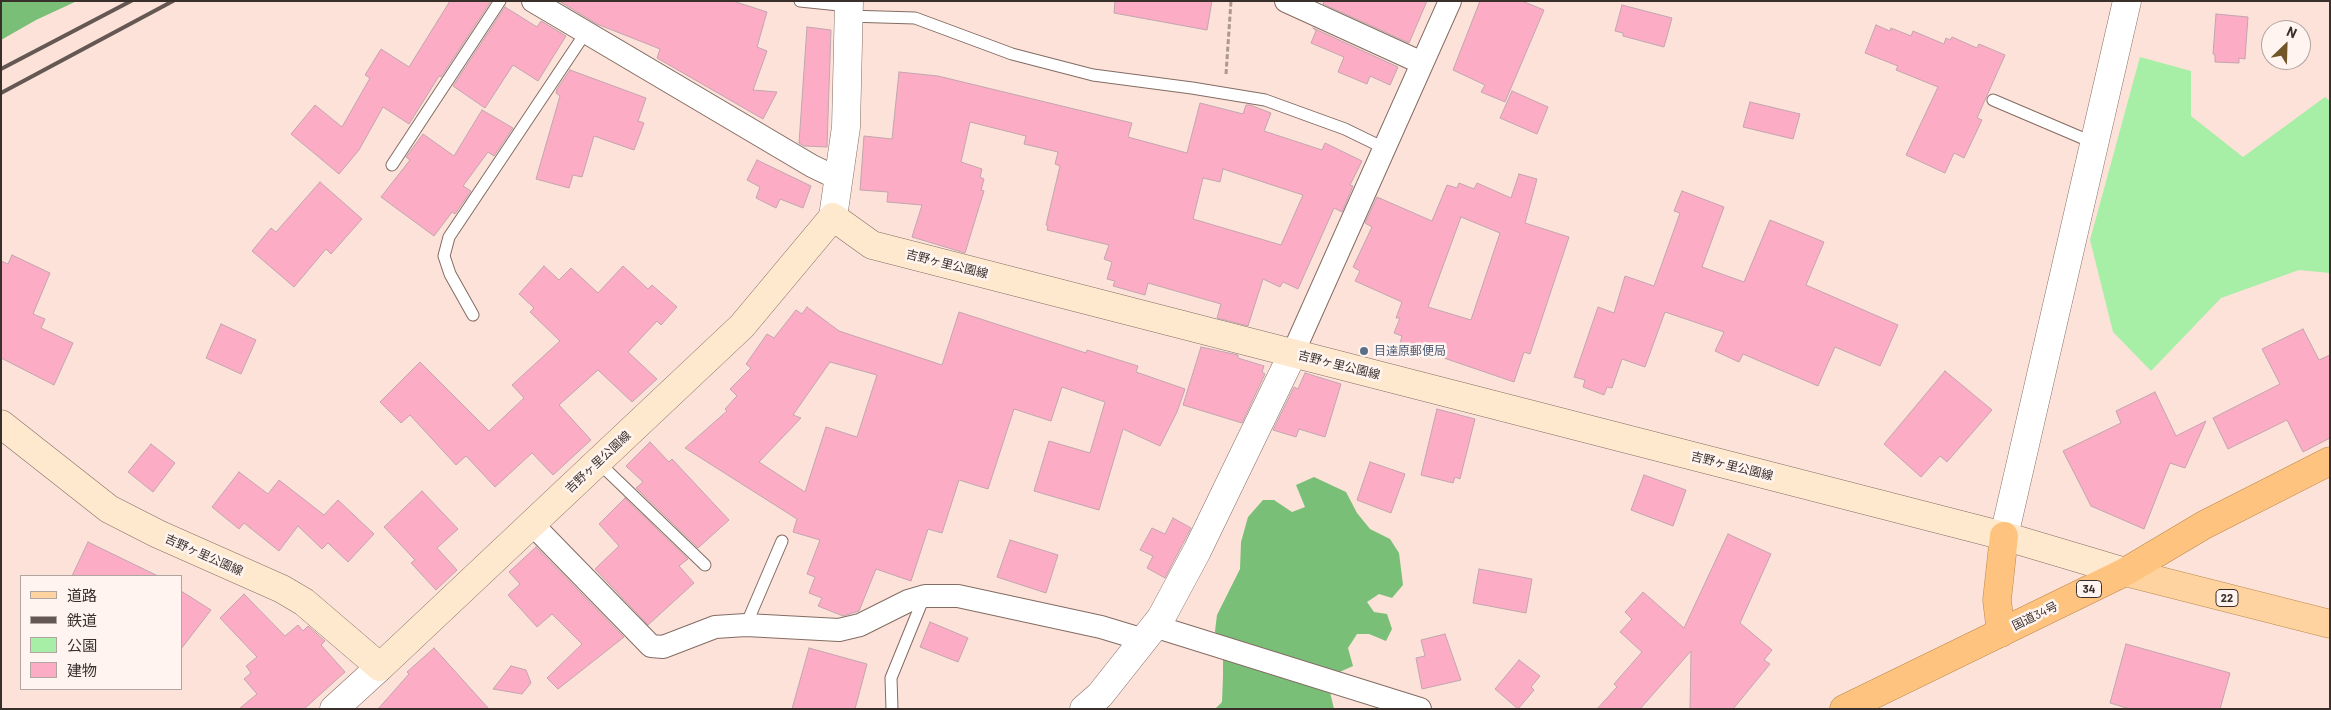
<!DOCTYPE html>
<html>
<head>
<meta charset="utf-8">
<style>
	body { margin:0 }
	#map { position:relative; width:2331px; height:710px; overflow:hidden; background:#fde2d9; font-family:Barlow,"Noto Sans JP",sans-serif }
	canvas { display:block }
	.frame { position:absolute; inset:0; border:2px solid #392f2b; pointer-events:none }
	.legend { position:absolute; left:20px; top:575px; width:162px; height:115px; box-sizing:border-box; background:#fff4f0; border:1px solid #b0a5a1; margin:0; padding:6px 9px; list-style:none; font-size:15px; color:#392f2b }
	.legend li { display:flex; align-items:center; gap:10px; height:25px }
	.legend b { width:25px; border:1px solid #b0a5a1 }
	.north { position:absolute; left:2261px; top:20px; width:50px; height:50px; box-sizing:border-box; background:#fff4f0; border:1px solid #b0a5a1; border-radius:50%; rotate:24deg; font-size:14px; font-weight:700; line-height:20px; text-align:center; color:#392f2b }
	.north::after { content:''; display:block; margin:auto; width:18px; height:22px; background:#725528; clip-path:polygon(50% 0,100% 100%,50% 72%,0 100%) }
</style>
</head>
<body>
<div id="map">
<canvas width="2331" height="710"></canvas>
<div class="frame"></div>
<ul class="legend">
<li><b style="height:6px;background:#fed39f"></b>道路</li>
<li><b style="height:6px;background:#655752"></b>鉄道</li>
<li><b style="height:14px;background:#a7eea6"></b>公園</li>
<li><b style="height:14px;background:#fcacc5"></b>建物</li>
</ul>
<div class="north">N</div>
</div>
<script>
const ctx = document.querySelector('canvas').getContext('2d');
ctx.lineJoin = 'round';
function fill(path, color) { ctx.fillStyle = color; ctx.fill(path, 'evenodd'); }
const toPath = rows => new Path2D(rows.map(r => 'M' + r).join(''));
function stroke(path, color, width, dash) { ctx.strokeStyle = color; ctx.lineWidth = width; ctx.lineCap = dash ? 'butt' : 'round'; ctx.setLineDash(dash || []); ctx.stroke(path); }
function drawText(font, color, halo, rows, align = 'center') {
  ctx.font = font + ' Barlow,"Noto Sans JP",sans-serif'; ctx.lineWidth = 5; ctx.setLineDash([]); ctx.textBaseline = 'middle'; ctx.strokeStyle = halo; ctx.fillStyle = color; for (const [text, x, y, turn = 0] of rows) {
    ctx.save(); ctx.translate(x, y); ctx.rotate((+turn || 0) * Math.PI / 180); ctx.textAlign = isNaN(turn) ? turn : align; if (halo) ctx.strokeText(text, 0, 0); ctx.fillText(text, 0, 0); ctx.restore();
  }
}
const green = toPath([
	[2140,57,2191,71,2191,116,2243,157,2325,97,2330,101,2330,273,2299,270,2221,298,2151,371,2113,332,2090,240]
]);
const forest = toPath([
	[1,1,77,1,36,20,1,40],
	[1314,477,1346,492,1357,513,1370,529,1390,539,1399,553,1403,585,1392,598,1379,594,1367,602,1374,612,1387,614,1392,629,1386,641,1369,634,1357,634,1348,648,1353,666,1335,674,1330,692,1334,709,1215,709,1222,702,1223,676,1223,659,1215,631,1217,615,1240,569,1241,542,1248,517,1263,500,1274,500,1292,512,1305,507,1296,485]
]);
const building = toPath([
	[450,1,491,1,441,77,439,76,409,124,383,107,359,150,339,174,291,134,315,105,342,127,370,78,365,75,381,49,409,67,450,1],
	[559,1,733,1,767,12,757,47,767,51,753,90,777,92,763,119,657,58,660,49,597,24,559,1],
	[1115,1,1212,1,1207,30,1114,13,1115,1],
	[1324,1,1427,1,1409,43,1323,4,1324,1],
	[1480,1,1522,1,1544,10,1505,102,1481,92,1485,85,1453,70,1480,1],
	[1622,5,1672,18,1664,47,1623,36,1623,33,1615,31,1622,5],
	[505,7,537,27,541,21,566,36,538,81,513,65,485,108,453,86,505,7],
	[2216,14,2248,17,2245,59,2239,58,2239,63,2215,62,2215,55,2213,54,2216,14],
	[1876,25,1890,31,1891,28,1911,36,1913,31,1944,44,1946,38,1950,40,1952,37,1977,48,1979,44,2005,55,1977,118,1982,120,1964,158,1954,153,1945,173,1906,155,1938,87,1896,70,1898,66,1865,53,1876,25],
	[807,27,831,30,827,147,804,146,799,143,807,27],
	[1313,28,1398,67,1390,85,1370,76,1367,84,1338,72,1344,57,1311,43,1316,31,1313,28],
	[570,70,646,98,638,121,644,123,634,150,594,136,582,177,573,175,569,188,536,179,560,96,556,93,557,89,570,70],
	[899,72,938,76,1132,123,1128,137,1187,153,1200,103,1243,114,1246,105,1250,105,1271,113,1264,131,1322,150,1325,143,1362,161,1350,185,1353,186,1342,212,1334,208,1298,289,1283,282,1280,287,1263,279,1248,326,1217,318,1221,304,1148,283,1145,295,1113,286,1115,281,1107,279,1112,262,1104,259,1109,245,1047,230,1048,226,1046,225,1060,166,1055,164,1058,152,1024,144,1026,136,970,122,961,162,982,169,980,177,984,179,981,190,984,191,965,253,912,237,922,205,887,202,888,192,860,190,864,136,892,139,899,72],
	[1223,169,1303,195,1281,245,1193,219,1203,178,1220,182,1223,169],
	[1512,91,1548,107,1537,134,1500,118,1512,91],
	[1750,102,1800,114,1793,139,1743,127,1750,102],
	[482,110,513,128,494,156,488,152,463,186,471,191,455,214,452,212,434,236,381,197,410,160,406,157,423,134,454,156,482,110],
	[757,160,811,186,803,208,780,199,776,208,756,198,760,187,747,180,757,160],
	[1519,174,1537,179,1525,223,1569,237,1530,354,1524,352,1514,382,1400,343,1402,336,1394,333,1400,318,1396,318,1402,302,1355,281,1360,271,1353,267,1372,227,1365,223,1377,197,1432,221,1447,185,1457,188,1459,183,1474,189,1477,183,1511,198,1519,174],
	[1461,217,1500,233,1471,320,1428,307,1461,217],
	[320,182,362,219,331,254,326,249,294,287,252,251,271,228,276,232,320,182],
	[1682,191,1724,207,1702,267,1744,282,1770,220,1824,242,1806,285,1898,325,1880,366,1835,347,1818,386,1743,354,1739,362,1715,351,1724,332,1665,312,1645,367,1622,359,1612,388,1607,387,1604,395,1583,387,1585,380,1574,377,1598,307,1614,313,1625,276,1654,286,1680,213,1674,211,1682,191],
	[12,255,50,273,33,314,45,319,41,328,73,343,54,385,1,358,1,261,8,264,12,255],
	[544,266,559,280,571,268,598,293,623,266,648,289,652,285,677,307,661,325,657,321,628,352,657,379,632,402,598,370,559,405,591,440,553,475,532,453,495,487,466,456,456,465,410,415,401,423,380,402,420,362,489,431,524,398,512,385,560,341,530,312,534,308,519,294,544,266],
	[807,307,839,331,942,365,959,312,1086,353,1087,350,1138,366,1136,372,1185,389,1177,412,1160,446,1123,429,1099,510,1034,491,1049,441,1090,453,1105,402,1062,387,1051,421,1014,409,988,489,959,480,942,533,928,529,911,581,876,569,859,611,843,616,818,606,822,598,809,593,815,577,807,574,820,540,793,532,797,519,685,448,727,411,725,409,737,396,730,389,751,368,746,364,767,334,774,338,796,310,802,314,807,307],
	[830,362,877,375,857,437,826,427,805,492,759,462,801,418,793,415,830,362],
	[221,324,256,340,241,374,206,358,221,324],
	[2303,329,2319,360,2330,355,2330,438,2303,452,2287,420,2228,449,2213,418,2280,384,2262,349,2303,329],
	[1201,347,1238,355,1238,358,1264,366,1262,372,1265,374,1242,423,1183,405,1201,347],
	[1945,371,1992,410,1947,462,1940,456,1921,477,1884,444,1945,371],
	[1305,373,1341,384,1325,437,1299,429,1296,437,1273,430,1294,387,1298,389,1305,373],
	[2155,392,2176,436,2206,421,2185,468,2170,463,2144,529,2091,506,2063,451,2121,423,2116,411,2155,392],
	[1437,409,1475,419,1460,479,1455,477,1453,483,1421,475,1437,409],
	[650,442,669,462,672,459,729,520,698,548,636,488,643,482,626,466,650,442],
	[151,444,175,463,153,492,128,472,151,444],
	[1370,462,1405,474,1391,513,1357,500,1370,462],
	[239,472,268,494,279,480,324,515,338,500,374,534,348,562,328,543,322,549,298,526,279,551,244,523,239,529,212,507,239,472],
	[1644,475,1686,490,1673,526,1631,510,1644,475],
	[422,491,458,529,437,548,457,570,436,590,411,563,415,560,384,527,422,491],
	[625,498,688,559,679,566,694,583,648,625,595,569,619,546,599,524,625,498],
	[1173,518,1191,528,1165,578,1147,568,1153,556,1140,550,1152,528,1165,534,1173,518],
	[1728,534,1771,554,1740,623,1772,650,1764,660,1770,664,1733,709,1690,709,1691,651,1640,709,1597,709,1617,687,1614,684,1642,652,1620,632,1632,619,1625,612,1643,592,1684,628,1728,534],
	[1010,540,1058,555,1046,593,997,577,1010,540],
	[88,542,158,576,72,576,88,542],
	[536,547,624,637,558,689,547,678,582,644,552,614,537,627,508,595,520,584,509,572,536,547],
	[1479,569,1532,579,1526,613,1473,603,1479,569],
	[181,591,211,610,181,649,181,591],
	[244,594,285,636,298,625,303,631,308,626,325,641,321,645,345,672,304,709,239,709,257,694,244,679,251,673,246,666,257,657,220,618,244,594],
	[930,622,968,638,958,662,920,647,930,622],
	[1445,634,1461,680,1422,689,1416,658,1425,656,1421,640,1445,634],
	[2126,644,2230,673,2220,709,2130,709,2110,703,2126,644],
	[434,648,489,709,378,709,409,674,407,672,434,648],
	[809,648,867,664,855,709,792,709,809,648],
	[1519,660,1540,676,1531,687,1534,690,1518,709,1495,689,1519,660],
	[511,666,526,670,531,683,522,694,493,689,511,666]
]);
const path = toPath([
	[1226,74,1231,1]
]);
const service = toPath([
	[800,1,849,6],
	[848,16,915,18,1012,54,1093,75,1192,88,1265,100,1345,129,1384,148],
	[1993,100,2094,143],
	[392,165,500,1],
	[473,315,450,274,444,256,449,237,586,32],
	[598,462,705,565],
	[746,625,782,541],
	[892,709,891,678,924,597]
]);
const minor = toPath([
	[533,1,812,166,839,179],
	[1286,1,1422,63],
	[1293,353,1450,1],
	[532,524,651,646,663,647,715,627,746,625,839,630,860,625,908,601,925,596,958,596,1101,627,1144,640],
	[1154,626,1420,709]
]);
const tertiary = toPath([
	[833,217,846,127,849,1],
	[2004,536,2127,1],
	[334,709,380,667],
	[1084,709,1100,695,1161,618,1197,551,1293,353]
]);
const secondary = toPath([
	[1,424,109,509,158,534,282,589,304,602,380,667,742,326,833,217,872,245,2004,536,2125,572]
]);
const primary = toPath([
	[2125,572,2330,624]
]);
const trunk = toPath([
	[2001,633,1997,600,2004,536],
	[1844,709,2125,572,2204,525,2330,461]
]);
const rail = toPath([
	[1,69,131,1],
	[1,93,173,1]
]);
const markers = [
	[1364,351,5,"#5c6f8a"]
];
const shields = [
	[2089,589,25],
	[2227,598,22]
];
const shieldNames = [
	["34",2089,589],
	["22",2227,598]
];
const streetNames = [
	["吉野ヶ里公園線",947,264,14],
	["吉野ヶ里公園線",1339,365,14],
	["吉野ヶ里公園線",598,462,-43],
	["吉野ヶ里公園線",1732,466,14],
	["吉野ヶ里公園線",204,555,24],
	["国道34号",2035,616,-26]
];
const serviceNames = [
	["目達原郵便局",1374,351]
];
fill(green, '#a7eea6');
fill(forest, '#79bf78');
fill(building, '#fcacc5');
stroke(building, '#c1a6ae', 1);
stroke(service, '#836c63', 13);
stroke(minor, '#836c63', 24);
stroke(tertiary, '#836c63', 29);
stroke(secondary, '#836c63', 29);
stroke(primary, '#b8874d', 29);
stroke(trunk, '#b8874d', 29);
stroke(path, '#ac9891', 3, [5, 2.5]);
stroke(service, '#fff', 11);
stroke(minor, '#fff', 22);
stroke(tertiary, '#fff', 28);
stroke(secondary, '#fee9cf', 28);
stroke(primary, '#fed39f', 28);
stroke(trunk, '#fec47f', 28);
stroke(rail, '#655752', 4);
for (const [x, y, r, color] of markers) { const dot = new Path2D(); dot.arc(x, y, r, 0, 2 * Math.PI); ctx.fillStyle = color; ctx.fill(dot); stroke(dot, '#fff4f0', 2); }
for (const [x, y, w] of shields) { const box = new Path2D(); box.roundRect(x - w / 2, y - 8.5, w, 17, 4); ctx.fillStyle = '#fff4f0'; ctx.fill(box); stroke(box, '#392f2b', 1); }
drawText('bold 11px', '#392f2b', null, shieldNames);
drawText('12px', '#392f2b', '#fff4f0', streetNames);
drawText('12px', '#4e5e75', '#fff4f0', serviceNames, 'left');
</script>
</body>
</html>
